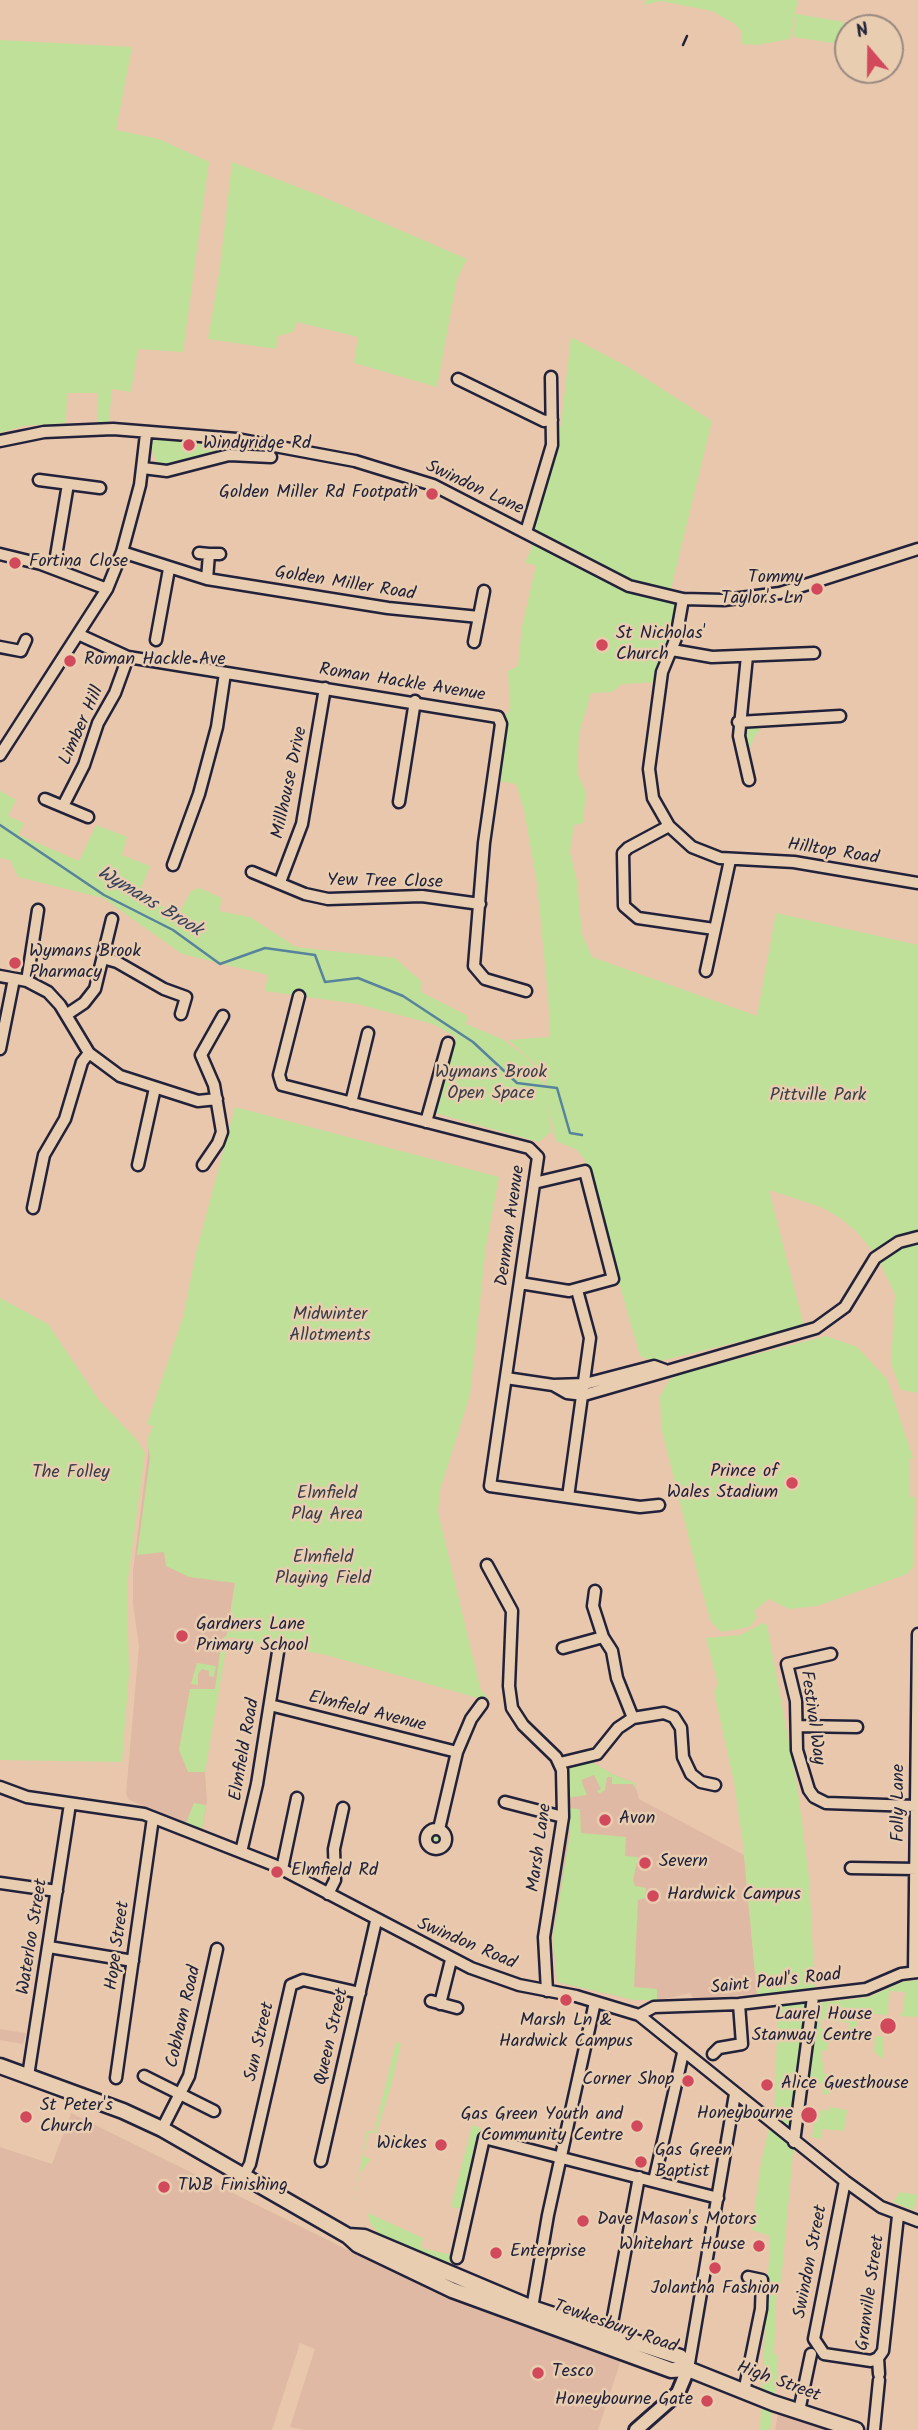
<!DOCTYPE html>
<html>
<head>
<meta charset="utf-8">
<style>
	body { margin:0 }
	#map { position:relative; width:918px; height:2430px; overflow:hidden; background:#e9c7ac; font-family:Kalam,sans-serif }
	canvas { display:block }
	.north { position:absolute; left:834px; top:14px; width:70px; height:70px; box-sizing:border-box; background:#e9cdb0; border:2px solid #998981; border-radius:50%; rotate:340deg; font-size:19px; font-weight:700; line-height:28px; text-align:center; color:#22223b }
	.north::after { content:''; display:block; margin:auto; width:24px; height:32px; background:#d1495b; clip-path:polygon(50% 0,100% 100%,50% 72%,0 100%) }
</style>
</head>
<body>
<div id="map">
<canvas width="918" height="2430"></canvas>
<div class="north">N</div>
</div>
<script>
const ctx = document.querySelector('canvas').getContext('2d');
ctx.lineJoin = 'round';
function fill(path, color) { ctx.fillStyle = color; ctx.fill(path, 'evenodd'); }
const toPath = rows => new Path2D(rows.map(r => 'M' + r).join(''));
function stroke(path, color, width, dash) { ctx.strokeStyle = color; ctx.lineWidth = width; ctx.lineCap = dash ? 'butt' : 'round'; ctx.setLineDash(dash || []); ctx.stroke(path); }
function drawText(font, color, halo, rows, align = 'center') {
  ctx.font = font + ' Kalam,sans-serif'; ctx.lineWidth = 5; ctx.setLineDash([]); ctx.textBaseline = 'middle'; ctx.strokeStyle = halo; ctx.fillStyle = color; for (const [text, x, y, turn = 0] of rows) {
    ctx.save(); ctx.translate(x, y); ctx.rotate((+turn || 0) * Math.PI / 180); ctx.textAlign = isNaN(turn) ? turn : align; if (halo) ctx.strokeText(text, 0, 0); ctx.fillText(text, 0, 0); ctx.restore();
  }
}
const built = toPath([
	[149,1445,235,1582,205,1772,207,1801,202,1829,129,1800,126,1794,139,1646,133,1604,133,1571],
	[587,1759,614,1775,635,1783,639,1799,744,1855,757,1994,694,1999,690,1993,661,2000,634,2000,557,1982,553,1937,569,1815,564,1769],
	[0,2029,26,2033,23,2044,0,2040],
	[71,2113,346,2249,622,2357,598,2430,305,2430,290,2427,315,2349,300,2343,272,2430,0,2430,0,2147,52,2164],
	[779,2408,867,2430,775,2430]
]);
const green = toPath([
	[646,0,798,0,790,39,757,45,742,44,742,32,735,24,712,11,661,1,644,5],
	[796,14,844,22,840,44,793,37],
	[0,40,132,47,116,130,159,139,209,162,183,352,138,349,131,392,112,389,109,422,98,422,98,393,67,393,66,423,23,426,0,433],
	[232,162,321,196,467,259,457,279,437,387,354,363,358,337,297,322,293,332,278,336,276,349,208,339,220,267],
	[571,337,628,367,712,421,669,597,683,599,661,682,622,684,612,692,591,693,579,734,577,773,586,792,583,823,574,825,570,852,577,881,582,934,592,957,757,1016,776,913,918,945,918,1393,901,1390,891,1364,895,1295,878,1258,857,1232,840,1218,821,1207,769,1190,804,1326,656,1362,640,1356,620,1286,613,1279,585,1171,586,1161,577,1150,556,1141,548,1106,551,1132,539,1142,435,1113,456,1037,433,1024,357,1004,265,991,268,975,182,954,103,898,18,877,10,860,0,858,0,791,16,800,8,816,24,823,19,835,79,861,96,825,127,837,122,855,150,866,138,896,179,913,191,891,199,888,222,898,219,911,250,917,296,947,395,958,421,981,421,992,468,1016,466,1024,502,1039,525,1056,535,1066,546,1089,545,1079,538,1066,508,1040,550,1037,548,996,537,883,524,810,516,784,493,780,500,720,510,711,508,671,518,666,522,627,536,565,525,563,536,537,532,527,550,474,561,424],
	[146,434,236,443,236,448,206,453,174,465,158,465],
	[763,724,754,738,747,756,743,743,744,731,749,726],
	[235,1107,499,1177,486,1246,470,1395,440,1490,438,1512,481,1691,487,1696,485,1700,326,1655,228,1637,205,1772,188,1772,179,1750,190,1689,215,1689,222,1639,228,1634,235,1583,189,1577,166,1566,164,1552,137,1555,150,1458,147,1440,153,1426,147,1424,183,1317,196,1253],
	[0,1298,48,1324,99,1400,137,1440,145,1453,127,1586,129,1674,122,1762,0,1760],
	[826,1336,857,1347,887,1379,913,1458,909,1459,909,1469,910,1497,915,1497,913,1567,907,1574,817,1606,789,1609,769,1599,754,1611,757,1617,750,1627,721,1632,711,1622,702,1591,661,1427,660,1396,669,1380,680,1374],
	[763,1623,767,1625,798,1792,809,1877,815,1988,795,2131,781,2283,777,2283,774,2354,778,2355,778,2369,770,2430,760,2430,770,2236,752,2230,760,2168,768,2132,774,2118,778,2010,777,2000,759,2002,760,1994,757,1994,743,1844,734,1782,714,1692,718,1684,706,1638,740,1635],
	[197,1663,216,1666,214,1677,209,1676,209,1671,202,1669,198,1674,198,1685,191,1684],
	[587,1759,614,1775,635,1783,637,1791,633,1784,612,1784,612,1777,607,1777,605,1790,599,1794,597,1791,601,1789,594,1775,581,1780,587,1795,567,1798,564,1769],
	[194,1803,206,1805,202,1829,186,1823],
	[568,1808,580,1809,581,1833,626,1837,625,1856,638,1857,633,1880,635,1886,646,1888,645,1898,638,1900,634,1987,657,1989,657,2000,634,2000,557,1982,553,1937,570,1833],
	'427 1839a9 9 0 1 1 18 0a9 9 0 1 1-18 0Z',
	[918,1980,918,2017,900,2016,903,2011,905,1992,889,1991,888,2015,874,2014,874,2010,853,2010,852,2021,858,2021,855,2039,847,2038,849,2023,821,2019,820,2028,831,2030,827,2051,822,2050,821,2062,824,2063,823,2073,833,2075,831,2093,823,2095,822,2083,807,2086,818,2003,869,1997,902,1982],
	[875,2036,884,2037,883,2059,874,2052],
	[396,2042,401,2044,391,2086,376,2134,369,2132,363,2156,371,2159,360,2173,353,2207,367,2130,374,2132],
	[830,2107,847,2110,844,2131,822,2129,821,2139,812,2137,815,2120,822,2109,829,2111],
	[472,2125,481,2128,469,2173,460,2209,451,2207],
	[900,2192,918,2195,913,2210,893,2202],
	[368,2213,423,2238,421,2248,452,2255,448,2266,378,2233,369,2221]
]);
const stream = toPath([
	[0,825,104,895,173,930,220,964,265,948,315,955,325,982,358,978,403,996,473,1042,517,1083,557,1088,570,1133,582,1135]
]);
const minor = toPath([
	[458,379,544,421,552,420],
	[0,441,44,432,113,429,237,439,355,461,433,485,629,586,683,599,724,600,780,593,918,549],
	[143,468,167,471,229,455,271,457],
	[39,480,100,488],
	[526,532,552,445,551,377],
	[122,552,207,579,388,608,479,617],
	[199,553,209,554,207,579],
	[0,554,41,564,107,589],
	[209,554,220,554],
	[54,568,68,484],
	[683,599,676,638,662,672,649,769,653,798,669,826,692,847,720,858,794,862,918,883],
	[80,635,128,657,498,717,501,724,484,843,474,966,485,979,526,991],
	[156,640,169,569],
	[474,642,484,591],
	[0,647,21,651,26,640],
	[672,650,712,657,814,653],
	[747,656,739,736,749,780],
	[738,722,840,716],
	[0,755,107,589,122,552,140,485,146,434],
	[45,799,88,817],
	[399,802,415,701],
	[63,806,84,765,98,723,115,693,128,657],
	[669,826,628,848,623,853,624,906,638,918,714,929],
	[173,865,199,794,217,727,225,673],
	[252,872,305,894,328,899,422,896,480,904],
	[280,882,302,824,325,688],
	[103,958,117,962,164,989,186,997,181,1014],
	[706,971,730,860],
	[0,976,27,981,48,992,60,1005,89,1053,120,1076,198,1101,217,1099],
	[27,981,38,910],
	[299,996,279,1075,282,1085,529,1148,538,1157,490,1486,640,1507,659,1505],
	[66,1015,84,1003,95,989,112,919],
	[0,1049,14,979],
	[351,1103,368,1033],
	[426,1122,448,1043],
	[138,1165,155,1088],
	[203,1165,218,1143,222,1132,214,1085,201,1055,223,1016],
	[33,1208,44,1155,65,1119,82,1062,89,1053],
	[520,1283,569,1291,613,1279,585,1171,534,1183],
	[506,1378,553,1385,585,1384,654,1366,665,1370],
	[553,1385,567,1393,584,1395,816,1328,845,1307,875,1258,899,1242,918,1237],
	[568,1497,590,1338,577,1290],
	[487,1565,512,1611,509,1686,512,1708,523,1725,556,1757,562,1770,563,1817,544,1937,547,1991],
	[595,1591,593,1606,603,1637,612,1651,617,1678,633,1718],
	[563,1648,603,1637],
	[831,1654,787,1664,796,1701,797,1750,809,1790,814,1797,826,1803,915,1806],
	[270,1705,457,1752],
	[797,1726,857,1727],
	[560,1763,597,1754,618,1728,633,1718,664,1713,674,1717,681,1728,683,1757,691,1774,701,1782,715,1785],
	[0,1787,27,1797,144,1814,274,1865,471,1968,519,1985,576,1996,639,2015,845,2181,881,2207,918,2221],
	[505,1802,563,1817],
	'426 1839a10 10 0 1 1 20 0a10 10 0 1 1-20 0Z',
	[439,1829,457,1752,471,1719,482,1704],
	[241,1852,257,1784,278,1652],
	[851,1868,917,1869],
	[282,1869,297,1798],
	[0,1883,57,1891],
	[328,1894,335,1880,334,1849,343,1808],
	[49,1947,133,1961],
	[914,1972,918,1634],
	[431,2001,457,2008],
	[440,2004,451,1960],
	[639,2015,654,2007,739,2004,866,1989,901,1974,918,1972],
	[713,2054,719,2048,742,2044,739,2004],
	[28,2076,70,1804],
	[144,2076,214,2111],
	[116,2078,153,1818],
	[162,2129,189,2076,217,1949],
	[794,2142,813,1997],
	[321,2161,376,1921],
	[244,2175,250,2164,291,1985,303,1980,360,1993],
	[654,2181,683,2053],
	[845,2181,814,2339,824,2354,871,2361,878,2358],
	[457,2258,484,2138,718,2198],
	[532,2308,548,2215,595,2002],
	[612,2323,639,2177],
	[688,2369,735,2094],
	[879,2374,878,2358,883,2351,898,2216],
	[744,2392,761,2309,762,2280,748,2277],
	[799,2411,811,2354],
	[874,2430,879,2380]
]);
const major = toPath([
	[636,2430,678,2393,688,2369]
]);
const highway = toPath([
	[0,2066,123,2111,162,2129,348,2236,358,2245,452,2290,671,2370,688,2369,773,2403,856,2430],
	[348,2236,364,2237,532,2308,680,2357,688,2369]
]);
const rail = toPath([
	[683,45,687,36]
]);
const markers = [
	[189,445,7,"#d1495b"],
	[432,494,7,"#d1495b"],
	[15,563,7,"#d1495b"],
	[817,589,7,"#d1495b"],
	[602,645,7,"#d1495b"],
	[70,661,7,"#d1495b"],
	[15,963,7,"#d1495b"],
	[792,1483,7,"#d1495b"],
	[182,1636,7,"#d1495b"],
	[605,1820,7,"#d1495b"],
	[645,1863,7,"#d1495b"],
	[277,1872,7,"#d1495b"],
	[653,1896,7,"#d1495b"],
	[566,2000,7,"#d1495b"],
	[888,2026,9,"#d1495b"],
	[688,2081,7,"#d1495b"],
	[767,2085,7,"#d1495b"],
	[809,2115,9,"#d1495b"],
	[26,2117,7,"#d1495b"],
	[637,2126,7,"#d1495b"],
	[441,2145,7,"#d1495b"],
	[641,2162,7,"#d1495b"],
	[164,2187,7,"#d1495b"],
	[583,2221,7,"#d1495b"],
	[759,2246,7,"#d1495b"],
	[496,2253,7,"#d1495b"],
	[715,2268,7,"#d1495b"],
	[538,2373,7,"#d1495b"],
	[707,2401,7,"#d1495b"]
];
const poiNames = [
	["Windyridge Rd",203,445],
	["Golden Miller Rd Footpath",418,494,"right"],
	["Fortina Close",29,563],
	["Tommy",803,579,"right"],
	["Taylor's Ln",803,600,"right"],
	["St Nicholas'",616,635],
	["Church",616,656],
	["Roman Hackle Ave",84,661],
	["Wymans Brook",29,953],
	["Pharmacy",29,974],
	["Prince of",778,1473,"right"],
	["Wales Stadium",778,1494,"right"],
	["Gardners Lane",196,1626],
	["Primary School",196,1647],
	["Avon",619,1820],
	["Severn",659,1863],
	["Elmfield Rd",291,1872],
	["Hardwick Campus",667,1896],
	["Laurel House",872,2016,"right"],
	["Stanway Centre",872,2037,"right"],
	["Marsh Ln &",566,2022,"center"],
	["Hardwick Campus",566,2043,"center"],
	["Corner Shop",674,2081,"right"],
	["Alice Guesthouse",781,2085],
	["St Peter's",40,2107],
	["Church",40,2128],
	["Honeybourne",793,2115,"right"],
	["Gas Green Youth and",623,2116,"right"],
	["Community Centre",623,2137,"right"],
	["Wickes",427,2145,"right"],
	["Gas Green",655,2152],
	["Baptist",655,2173],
	["TWB Finishing",178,2187],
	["Dave Mason's Motors",597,2221],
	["Whitehart House",745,2246,"right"],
	["Enterprise",510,2253],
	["Jolantha Fashion",715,2290,"center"],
	["Tesco",552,2373],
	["Honeybourne Gate",693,2401,"right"]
];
const streetNames = [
	["Swindon Lane",474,489,25],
	["Golden Miller Road",345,585,9],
	["Roman Hackle Avenue",402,684,9],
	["Limber Hill",83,726,-66],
	["Millhouse Drive",291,783,-78],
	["Hilltop Road",833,853,9],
	["Yew Tree Close",385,883,1],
	["Denman Avenue",512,1226,-82],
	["Elmfield Avenue",367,1713,14],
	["Festival Way",811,1718,82],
	["Elmfield Road",246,1750,-80],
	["Folly Lane",900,1803,-90],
	["Marsh Lane",541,1848,-82],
	["Waterloo Street",34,1937,-81],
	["Swindon Road",466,1945,23],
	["Hope Street",119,1946,-82],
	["Saint Paul's Road",776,1983,-6],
	["Cobham Road",185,2017,-77],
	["Queen Street",333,2037,-77],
	["Sun Street",261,2042,-77],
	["Swindon Street",812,2262,-79],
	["Granville Street",872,2293,-82],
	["Tewkesbury Road",615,2328,19],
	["High Street",778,2383,20]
];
const parkNames = [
	["Wymans Brook",491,1074],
	["Open Space",491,1095],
	["Pittville Park",818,1097],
	["Midwinter",330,1316],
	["Allotments",330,1337],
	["The Folley",71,1474],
	["Elmfield",327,1495],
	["Play Area",327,1516],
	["Elmfield",323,1559],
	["Playing Field",323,1580]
];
const waterNames = [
	["Wymans Brook",149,903,31]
];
fill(built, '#dfb9a3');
fill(green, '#bfe099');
stroke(stream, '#57839c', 2.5);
stroke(minor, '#22223b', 15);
stroke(major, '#22223b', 18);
stroke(highway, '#22223b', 19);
stroke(minor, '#e9cdb0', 10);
stroke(major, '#e9cdb0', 12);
stroke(highway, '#e9cdb0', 14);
stroke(rail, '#22223b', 2.5);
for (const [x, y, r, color] of markers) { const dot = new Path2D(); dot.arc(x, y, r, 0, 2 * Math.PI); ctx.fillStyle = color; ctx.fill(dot); stroke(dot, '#e9cdb0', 2.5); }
drawText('18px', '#22223b', '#e9cdb0', poiNames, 'left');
drawText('18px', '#22223b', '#e9cdb0', streetNames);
drawText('18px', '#3a3e49', '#e9cdb0', parkNames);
drawText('italic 19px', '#34425b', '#e9cdb0', waterNames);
</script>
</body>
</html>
